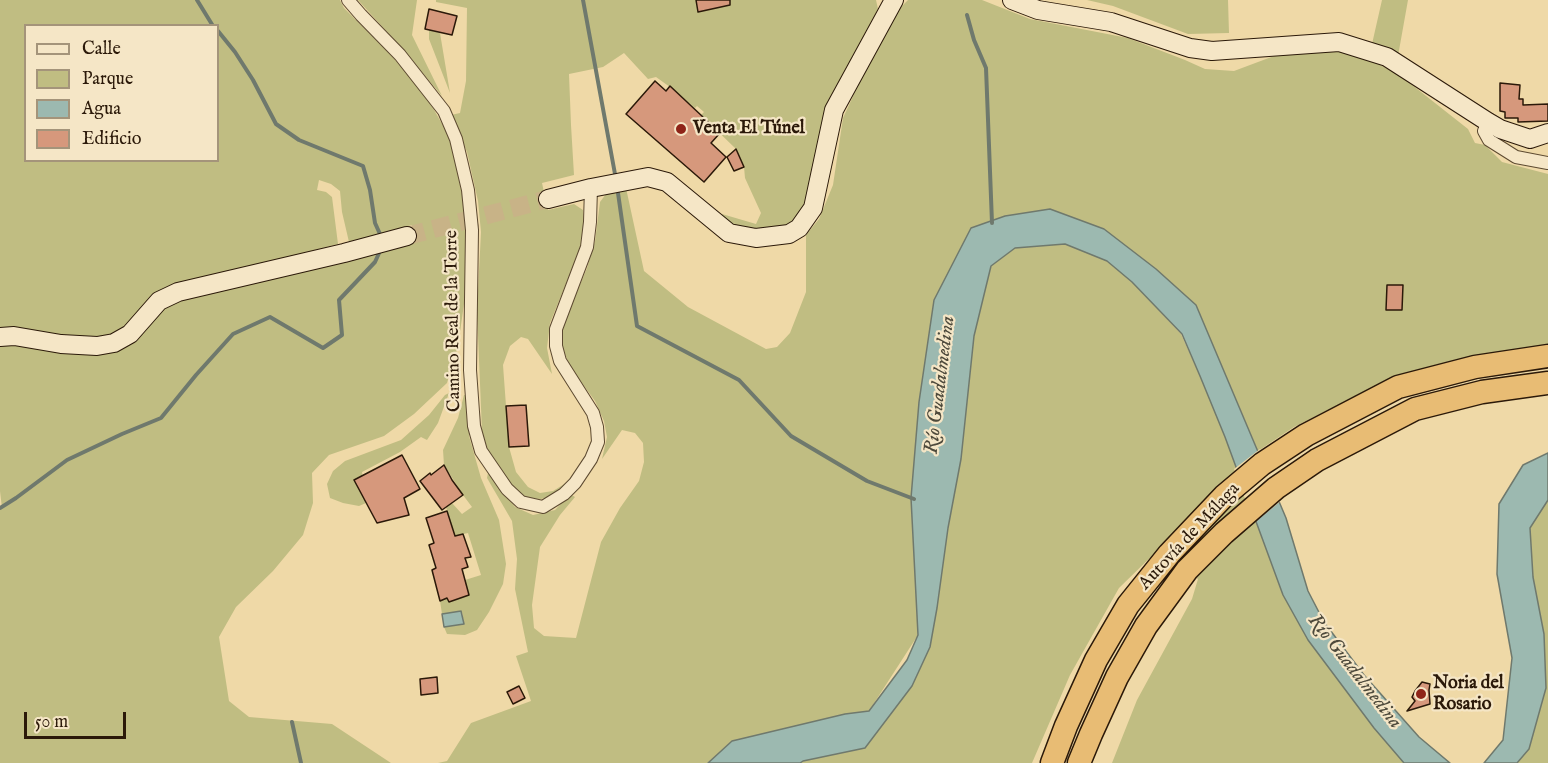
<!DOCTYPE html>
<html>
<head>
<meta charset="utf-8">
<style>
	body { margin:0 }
	#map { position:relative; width:1548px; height:763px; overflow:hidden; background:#efd9a7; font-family:"IM FELL English",serif }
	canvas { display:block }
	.legend { position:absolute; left:24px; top:24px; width:195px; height:138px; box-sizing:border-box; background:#f5e6c6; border:2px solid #a4947a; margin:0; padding:8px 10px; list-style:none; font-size:18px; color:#2b1909 }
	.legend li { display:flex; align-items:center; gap:12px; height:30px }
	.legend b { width:30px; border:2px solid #a4947a }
	.scale { position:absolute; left:24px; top:712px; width:102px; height:27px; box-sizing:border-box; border:3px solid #2b1909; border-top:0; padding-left:8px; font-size:18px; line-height:21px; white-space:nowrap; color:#2b1909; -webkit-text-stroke:4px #f5e6c6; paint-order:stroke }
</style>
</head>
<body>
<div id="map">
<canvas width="1548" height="763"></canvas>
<ul class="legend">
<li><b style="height:8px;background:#f5e6c6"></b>Calle</li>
<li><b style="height:16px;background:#c0bd82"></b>Parque</li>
<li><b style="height:16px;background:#9cb9b0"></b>Agua</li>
<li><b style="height:16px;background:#d6987c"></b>Edificio</li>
</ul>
<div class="scale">50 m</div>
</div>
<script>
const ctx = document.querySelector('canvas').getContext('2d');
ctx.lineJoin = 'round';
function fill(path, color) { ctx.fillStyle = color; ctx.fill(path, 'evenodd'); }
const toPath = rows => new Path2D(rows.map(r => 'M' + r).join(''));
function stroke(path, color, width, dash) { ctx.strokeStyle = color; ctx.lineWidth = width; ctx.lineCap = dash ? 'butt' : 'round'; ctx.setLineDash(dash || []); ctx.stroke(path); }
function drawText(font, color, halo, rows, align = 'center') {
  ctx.font = font + ' "IM FELL English",serif'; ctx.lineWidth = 4.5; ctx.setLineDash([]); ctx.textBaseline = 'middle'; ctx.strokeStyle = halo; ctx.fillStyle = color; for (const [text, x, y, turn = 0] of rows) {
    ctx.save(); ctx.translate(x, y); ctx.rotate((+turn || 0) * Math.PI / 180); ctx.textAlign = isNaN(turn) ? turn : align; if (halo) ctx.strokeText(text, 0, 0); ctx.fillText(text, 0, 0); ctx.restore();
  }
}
const green = toPath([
	[0,0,340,0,344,8,385,49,411,77,433,108,450,138,465,208,467,237,466,290,458,346,447,383,414,414,384,436,329,455,312,473,313,503,303,535,273,571,236,607,219,637,229,701,249,717,332,724,391,763,0,763,0,510,2,508,0,491,0,345,17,344,45,351,75,353,105,352,127,345,144,326,166,306,189,298,413,242,412,225,349,242,342,212,340,191,331,184,319,180,317,190,326,192,332,197,338,244,176,286,151,298,120,332,109,338,85,339,57,337,13,329,0,329],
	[26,26,218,26,218,160,26,160],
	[358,0,417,0,412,35,442,96,398,44],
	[436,0,876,0,878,9,825,108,815,172,804,208,791,224,775,230,754,231,736,227,720,219,722,214,756,224,761,213,745,178,744,167,736,149,701,115,704,112,697,106,695,108,670,87,656,77,648,79,624,53,603,67,569,74,571,125,574,175,542,183,548,210,574,204,583,210,584,226,580,249,550,323,547,348,552,374,528,339,521,337,510,346,503,365,509,447,516,472,528,487,540,493,553,491,566,483,555,495,541,499,526,498,509,485,492,462,482,432,477,311,481,232,478,201,467,152,451,115,460,113,466,81,467,8,436,2],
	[908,0,982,0,1030,19,1128,38,1185,60,1205,69,1234,71,1274,56,1311,51,1344,50,1366,57,1402,77,1468,129,1475,143,1485,145,1502,162,1548,174,1548,347,1474,357,1435,365,1392,379,1369,389,1294,427,1258,451,1196,305,1050,209,934,300,919,402,911,498,918,635,869,711,845,714,732,741,708,763,438,763,447,761,471,723,531,701,516,656,528,652,515,589,517,559,512,521,487,478,488,473,515,507,533,515,555,510,570,494,575,497,560,515,540,547,532,605,534,628,544,636,576,638,601,542,620,508,639,481,644,462,643,443,635,433,622,430,602,459,607,437,604,421,595,401,571,368,563,350,562,333,566,318,587,268,595,241,600,202,606,194,626,188,644,271,688,307,766,349,777,347,790,333,806,292,806,235,819,219,833,185,843,118,866,68,897,11],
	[1087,0,1228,0,1229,33,1188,34,1113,6],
	[1382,0,1408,0,1398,56,1372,44],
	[429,30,440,33,450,93,429,39],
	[1065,244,1107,261,1132,282,1181,334,1200,376,1225,437,1283,595,1308,640,1374,728,1404,763,1112,763,1137,700,1192,599,1198,579,1160,548,1119,588,1070,675,1032,763,800,763,803,761,865,748,912,686,930,647,948,528,961,459,974,336,991,266,1015,248],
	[449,393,438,423,427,440,421,437,400,452,362,472,366,503,359,506,343,503,330,498,327,484,333,471,345,461,401,440,429,415,445,395],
	[464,395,469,395,469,436,481,478,499,520,506,564,503,584,489,612,477,630,465,635,447,634,444,627,464,623,462,612,442,614,440,601,447,598,450,601,469,595,465,580,481,575,468,533,455,536,446,507,452,503,462,514,472,507,463,495,444,465,443,450,458,418],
	[1548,500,1548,763,1517,763,1529,749,1533,577,1530,528]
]);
const water = toPath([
	[1050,209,1104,229,1156,269,1196,305,1286,518,1308,591,1324,622,1364,675,1419,737,1450,763,1404,763,1374,728,1308,640,1283,595,1225,437,1200,376,1182,334,1132,282,1107,261,1065,244,1015,248,991,266,974,336,961,459,948,528,937,608,930,647,912,686,865,748,803,761,800,763,708,763,732,741,845,714,869,711,907,660,918,635,911,498,919,402,934,300,971,228,1005,216,1050,209],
	[1548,453,1548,500,1530,528,1533,577,1544,634,1546,688,1529,749,1517,763,1484,763,1503,740,1512,658,1497,574,1499,504,1523,465,1548,453],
	[461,611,464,624,444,627,442,614,461,611]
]);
const pier = toPath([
	[1260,449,1282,500,1254,523,1234,469]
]);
const stream = toPath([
	[197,0,213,26],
	[583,0,615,174],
	[967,15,974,40,986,68,992,223],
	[218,31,235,52,253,80,276,124,299,140,363,166,370,190,375,223,380,234],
	[618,193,637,326,739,380,791,436,867,481,914,499],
	[0,508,16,498,67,460,122,434,161,418,196,375,233,334,270,317,323,348,342,335,339,300,375,262,380,251],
	[292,722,301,763]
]);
const building = toPath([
	[696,0,730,0,730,5,698,12,696,0],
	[429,9,457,16,452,35,425,29,429,9],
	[655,81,666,91,670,86,720,133,711,143,726,157,704,182,626,114,655,81],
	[1500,83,1520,85,1519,99,1523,99,1523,105,1548,104,1548,121,1518,122,1518,118,1505,118,1505,112,1500,111,1500,83],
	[736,149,744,167,734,171,727,157,736,149],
	[1387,285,1403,285,1402,310,1386,310,1387,285],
	[526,405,529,446,509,447,506,406,526,405],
	[402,455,420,489,404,498,409,515,377,523,354,480,402,455],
	[444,465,452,480,463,495,442,510,420,481,430,473,431,475,444,465],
	[447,511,455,536,463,534,471,557,465,558,468,567,462,569,469,595,449,602,447,598,440,601,432,570,436,568,429,545,434,543,426,518,447,511],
	[437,677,438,693,421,695,420,679,437,677],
	[1422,682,1430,684,1429,690,1430,704,1407,711,1415,701,1412,697,1415,691,1422,682],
	[519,686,525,698,513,704,507,692,519,686]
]);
const secondaryTunnel = toPath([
	[407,236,548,199]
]);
const street = toPath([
	[348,0,361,15,400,55,444,111,456,139,468,190,472,230,470,370,474,426,481,451,507,489,521,502,543,507,564,494,575,483,591,459,598,442,597,427,593,413,560,361,556,346,556,329,587,247,590,222,591,188],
	[1488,122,1484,131,1489,140,1516,157,1548,163]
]);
const secondary = toPath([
	[1012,0,1038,10,1111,22,1190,48,1212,51,1339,42,1387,57,1488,122,1500,129,1530,139,1548,133],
	[548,199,591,188,648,177,667,182,729,233,756,238,789,234,799,228,813,208,834,110,894,0],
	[0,337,14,336,61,344,97,346,114,343,130,334,159,301,178,292,344,253,407,236]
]);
const highway = toPath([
	[1052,763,1066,726,1096,660,1128,605,1169,554,1224,496,1262,464,1306,435,1398,387,1475,367,1548,356],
	[1079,763,1091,734,1117,677,1146,626,1187,570,1224,533,1276,488,1317,460,1415,409,1482,392,1548,383]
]);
const markers = [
	[681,129,6,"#8f2418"],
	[1421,694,6,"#8f2418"]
];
const poiNames = [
	["Venta El Túnel",693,129],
	["Noria del",1433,684],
	["Rosario",1433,705]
];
const streetNames = [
	["Camino Real de la Torre",454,321,-91],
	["Autovía de Málaga",1190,537,-47]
];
const waterNames = [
	["Río Guadalmedina",941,385,-83],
	["Río Guadalmedina",1354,672,52]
];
fill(green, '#c0bd82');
fill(water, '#9cb9b0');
stroke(water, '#6f796d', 1.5);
fill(pier, '#efd9a7');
stroke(stream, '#6f796d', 4);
fill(building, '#d6987c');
stroke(building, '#2b1909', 1.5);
stroke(secondaryTunnel, '#c8b387', 18, [18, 9]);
stroke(street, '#5c4930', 14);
stroke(secondary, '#2b1909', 20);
stroke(highway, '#2b1909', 25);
stroke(street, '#f5e6c6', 12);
stroke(secondary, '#f5e6c6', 18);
stroke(highway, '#e8bc74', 22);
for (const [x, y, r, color] of markers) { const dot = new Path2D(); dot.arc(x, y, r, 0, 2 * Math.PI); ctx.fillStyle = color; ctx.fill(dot); stroke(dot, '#f5e6c6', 2); }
drawText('bold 18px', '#2b1909', '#f5e6c6', poiNames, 'left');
drawText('18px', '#2b1909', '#f5e6c6', streetNames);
drawText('italic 20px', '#4d493b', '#f5e6c6', waterNames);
</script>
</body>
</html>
